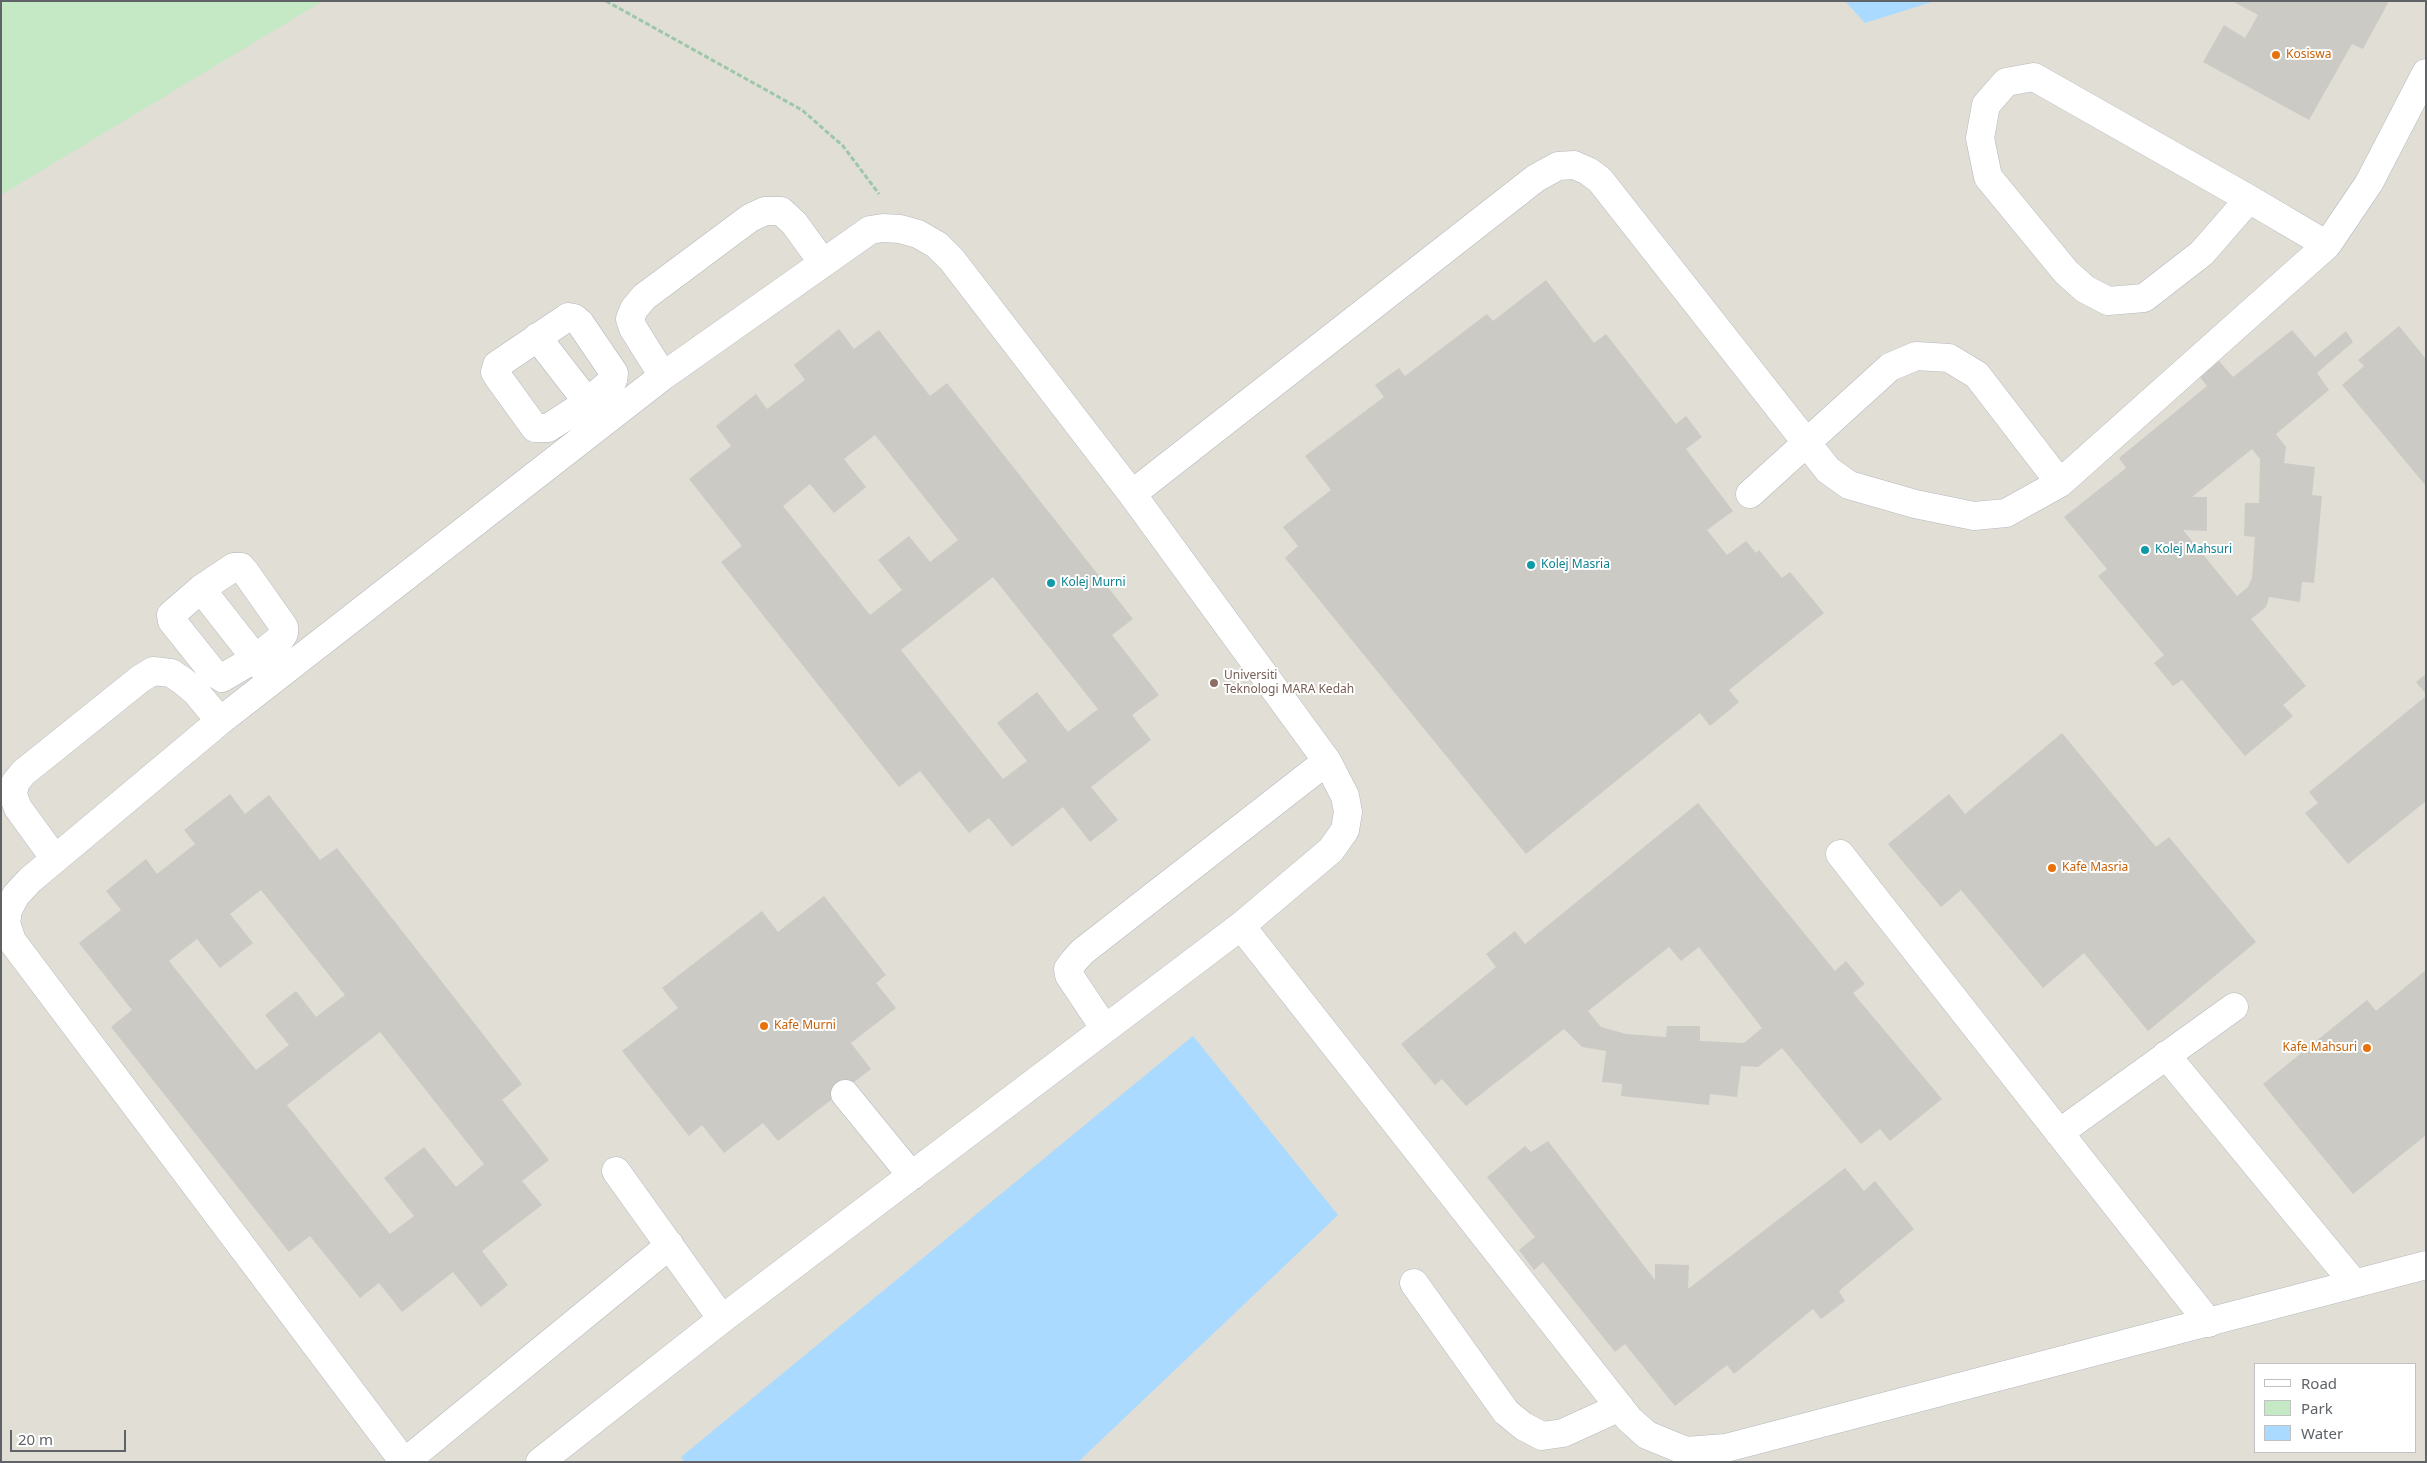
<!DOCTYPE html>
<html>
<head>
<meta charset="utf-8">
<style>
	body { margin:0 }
	#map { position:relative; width:2427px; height:1463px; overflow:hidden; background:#f1efe8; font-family:"Noto Sans",sans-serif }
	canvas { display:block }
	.frame { position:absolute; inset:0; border:2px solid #5f6368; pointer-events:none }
	.legend { position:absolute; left:2254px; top:1363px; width:162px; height:90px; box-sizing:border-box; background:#fff; border:1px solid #bfc1c3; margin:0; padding:6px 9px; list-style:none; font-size:15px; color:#5f6368 }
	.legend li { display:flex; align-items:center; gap:10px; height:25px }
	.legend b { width:25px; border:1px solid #bfc1c3 }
	.scale { position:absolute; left:10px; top:1430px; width:116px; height:22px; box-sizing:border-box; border:2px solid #5f6368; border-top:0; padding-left:6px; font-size:15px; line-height:18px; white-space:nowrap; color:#5f6368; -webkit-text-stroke:4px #fff; paint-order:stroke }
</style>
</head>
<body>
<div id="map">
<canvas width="2427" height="1463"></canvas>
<div class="frame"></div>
<ul class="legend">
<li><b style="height:6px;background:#fff"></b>Road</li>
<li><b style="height:14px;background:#c5e8c5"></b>Park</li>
<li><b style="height:14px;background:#aadaff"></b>Water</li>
</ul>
<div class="scale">20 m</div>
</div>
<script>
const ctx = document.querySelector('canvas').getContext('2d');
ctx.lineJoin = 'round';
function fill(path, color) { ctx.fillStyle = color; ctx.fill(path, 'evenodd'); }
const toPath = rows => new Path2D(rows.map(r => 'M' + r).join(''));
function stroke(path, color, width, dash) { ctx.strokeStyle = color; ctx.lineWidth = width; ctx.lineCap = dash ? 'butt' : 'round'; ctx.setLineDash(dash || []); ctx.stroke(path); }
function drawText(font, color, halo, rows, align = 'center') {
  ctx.font = font + ' "Noto Sans",sans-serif'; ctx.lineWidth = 4; ctx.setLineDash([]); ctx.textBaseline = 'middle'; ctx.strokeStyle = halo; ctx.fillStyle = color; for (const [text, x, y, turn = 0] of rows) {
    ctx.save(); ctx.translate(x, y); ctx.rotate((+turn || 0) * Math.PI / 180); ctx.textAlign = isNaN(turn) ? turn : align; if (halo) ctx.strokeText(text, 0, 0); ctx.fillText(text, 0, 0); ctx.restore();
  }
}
const education = toPath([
	[1,1,2426,1,2426,1462,1,1462],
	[2256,1364,2416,1364,2416,1452,2256,1452]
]);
const green = toPath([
	[1,1,323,1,1,195]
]);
const water = toPath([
	[1845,1,1935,1,1865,23],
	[1193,1036,1338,1215,1078,1462,685,1462,681,1457]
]);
const building = toPath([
	[2232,1,2389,1,2363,49,2352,44,2309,120,2203,62,2224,25,2245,38,2258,15],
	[1546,280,1594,343,1606,334,1676,424,1686,416,1702,437,1686,449,1733,511,1707,530,1727,555,1746,541,1756,553,1759,550,1782,578,1790,572,1824,613,1729,690,1739,702,1710,726,1700,713,1526,854,1285,558,1298,546,1283,527,1331,490,1305,456,1384,397,1375,385,1399,368,1405,376,1487,314,1493,321],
	[2399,326,2426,359,2426,486,2342,385,2364,366,2358,360],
	[839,329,854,349,879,330,930,396,947,383,1133,619,1112,635,1159,695,1132,715,1151,740,1091,787,1118,820,1090,842,1063,807,1012,847,989,818,969,833,920,771,899,787,721,562,742,546,689,479,731,446,716,426,756,394,767,409,805,380,794,365],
	[875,435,958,540,930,562,909,536,878,560,902,590,870,615,783,506,810,484,834,513,866,487,844,459],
	[993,577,1098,709,1068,732,1037,692,997,723,1027,761,1003,779,901,650],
	[2292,330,2315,357,2346,331,2353,342,2317,373,2329,390,2276,434,2286,447,2284,463,2315,467,2312,495,2322,496,2314,583,2302,582,2300,602,2269,597,2266,607,2251,619,2306,686,2283,705,2293,716,2245,756,2182,680,2173,686,2154,663,2164,655,2098,576,2107,569,2064,517,2126,468,2119,458,2207,386,2200,377,2219,361,2233,377],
	[2252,449,2260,459,2259,503,2245,503,2244,536,2255,537,2252,578,2248,587,2237,596,2183,530,2207,531,2207,497,2192,497],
	[2426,674,2426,694,2416,682],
	[2426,696,2426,801,2348,864,2305,813,2318,803,2309,792],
	[2062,733,2156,847,2169,837,2256,942,2148,1031,2084,953,2043,988,1961,890,1941,907,1888,844,1949,794,1965,814],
	[230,794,245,814,269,795,320,860,337,848,522,1084,502,1100,549,1160,522,1181,542,1205,482,1251,508,1285,481,1307,453,1272,402,1312,379,1283,360,1298,310,1236,289,1252,111,1027,132,1010,79,943,121,910,106,891,146,859,157,874,195,844,184,830],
	[261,890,345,995,316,1017,296,991,265,1015,289,1045,256,1070,169,961,197,939,220,968,253,943,230,914],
	[380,1032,484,1164,456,1187,424,1147,384,1178,414,1216,390,1234,287,1105],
	[1698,803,1835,971,1846,961,1865,984,1853,993,1942,1099,1890,1141,1880,1129,1861,1144,1782,1048,1758,1067,1741,1066,1737,1097,1710,1094,1709,1105,1621,1096,1622,1084,1602,1082,1606,1051,1582,1047,1564,1029,1466,1106,1442,1079,1435,1085,1401,1044,1496,967,1486,954,1515,931,1525,944],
	[1669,947,1681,961,1699,947,1762,1028,1744,1043,1700,1041,1700,1026,1667,1026,1666,1037,1626,1034,1601,1027,1588,1011],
	[824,896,886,975,876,983,896,1008,851,1043,871,1069,778,1141,763,1123,724,1153,702,1125,689,1136,622,1051,678,1008,662,988,762,911,778,932],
	[2426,970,2426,1135,2353,1194,2263,1084,2367,1000,2376,1011],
	[1548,1141,1655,1280,1655,1264,1689,1265,1688,1289,1845,1168,1864,1191,1875,1181,1914,1229,1839,1291,1845,1301,1821,1319,1813,1309,1734,1374,1727,1365,1675,1406,1625,1344,1615,1352,1543,1262,1534,1270,1519,1250,1535,1237,1487,1177,1525,1146,1531,1152]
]);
const path = toPath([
	[606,1,802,110,843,146,879,194]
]);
const minor = toPath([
	[2249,199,2202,253,2144,298,2108,301,2085,289,2066,272,1988,177,1980,138,1986,105,2006,82,2034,77,2249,199,2327,245],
	[568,317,574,318,580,323,614,373,613,380,588,402,548,428,535,428,498,377,495,372,497,365,568,317],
	[537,337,599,417],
	[663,376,633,328,630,319,634,309,644,297,750,218,765,211,781,211,794,223,823,263],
	[1132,494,1536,178,1558,166,1574,165,1588,171,1600,180,1828,470,1849,485,1915,504,1974,516,2006,513,2060,483,2327,245,2369,183,2426,73],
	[1750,494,1890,367,1916,356,1949,358,1977,375,2060,483],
	[234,567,241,567,246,573,284,627,284,633,281,638,256,658,222,678,212,671,172,621,171,615,201,589,234,567],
	[201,589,267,673],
	[1840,854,2209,1323],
	[55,859,18,808,13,795,15,783,23,773,140,679,153,671,171,673,183,681,196,692,220,721],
	[1241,926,1629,1419,1647,1435,1686,1451,1726,1448,2426,1265],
	[1105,1029,1069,975,1068,969,1074,961,1082,952,1327,761],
	[2166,1055,2353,1282],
	[845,1094,912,1176],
	[2059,1133,2234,1007],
	[616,1171,722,1319],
	[1414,1283,1506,1412,1523,1426,1542,1436,1563,1433,1620,1407],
	[404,1462,12,941,6,923,8,910,16,895,30,880,220,721,663,376,870,230,883,228,900,229,918,234,937,245,952,260,1132,494,1327,761,1345,796,1348,812,1345,830,1331,850,1241,926,722,1319,540,1462],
	[405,1462,670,1245]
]);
const markers = [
	[2276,55,5,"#e8710a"],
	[2145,550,5,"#0f9aa8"],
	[1531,565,5,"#0f9aa8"],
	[1051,583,5,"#0f9aa8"],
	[1214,683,5,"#8d6e63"],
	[2052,868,5,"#e8710a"],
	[764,1026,5,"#e8710a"],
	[2367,1048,5,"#e8710a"]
];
const foodNames = [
	["Kosiswa",2286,55],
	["Kafe Masria",2062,868],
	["Kafe Murni",774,1026],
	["Kafe Mahsuri",2357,1048,"right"]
];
const cultureNames = [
	["Kolej Mahsuri",2155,550],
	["Kolej Masria",1541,565],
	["Kolej Murni",1061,583]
];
const educationNames = [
	["Universiti",1224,676],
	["Teknologi MARA Kedah",1224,690]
];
fill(education, '#e1ded6');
fill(green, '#c5e8c5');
fill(water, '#aadaff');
fill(building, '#cccac5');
stroke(minor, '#b5b8bc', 29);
stroke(path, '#9cc7a9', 3, [5, 2.5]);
stroke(minor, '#fff', 28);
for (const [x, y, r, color] of markers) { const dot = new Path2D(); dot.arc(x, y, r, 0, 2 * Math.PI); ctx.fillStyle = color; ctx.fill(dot); stroke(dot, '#fff', 2); }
drawText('12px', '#c56008', '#fff', foodNames, 'left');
drawText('12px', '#0d838f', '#fff', cultureNames, 'left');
drawText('12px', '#785e54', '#fff', educationNames, 'left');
</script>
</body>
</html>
